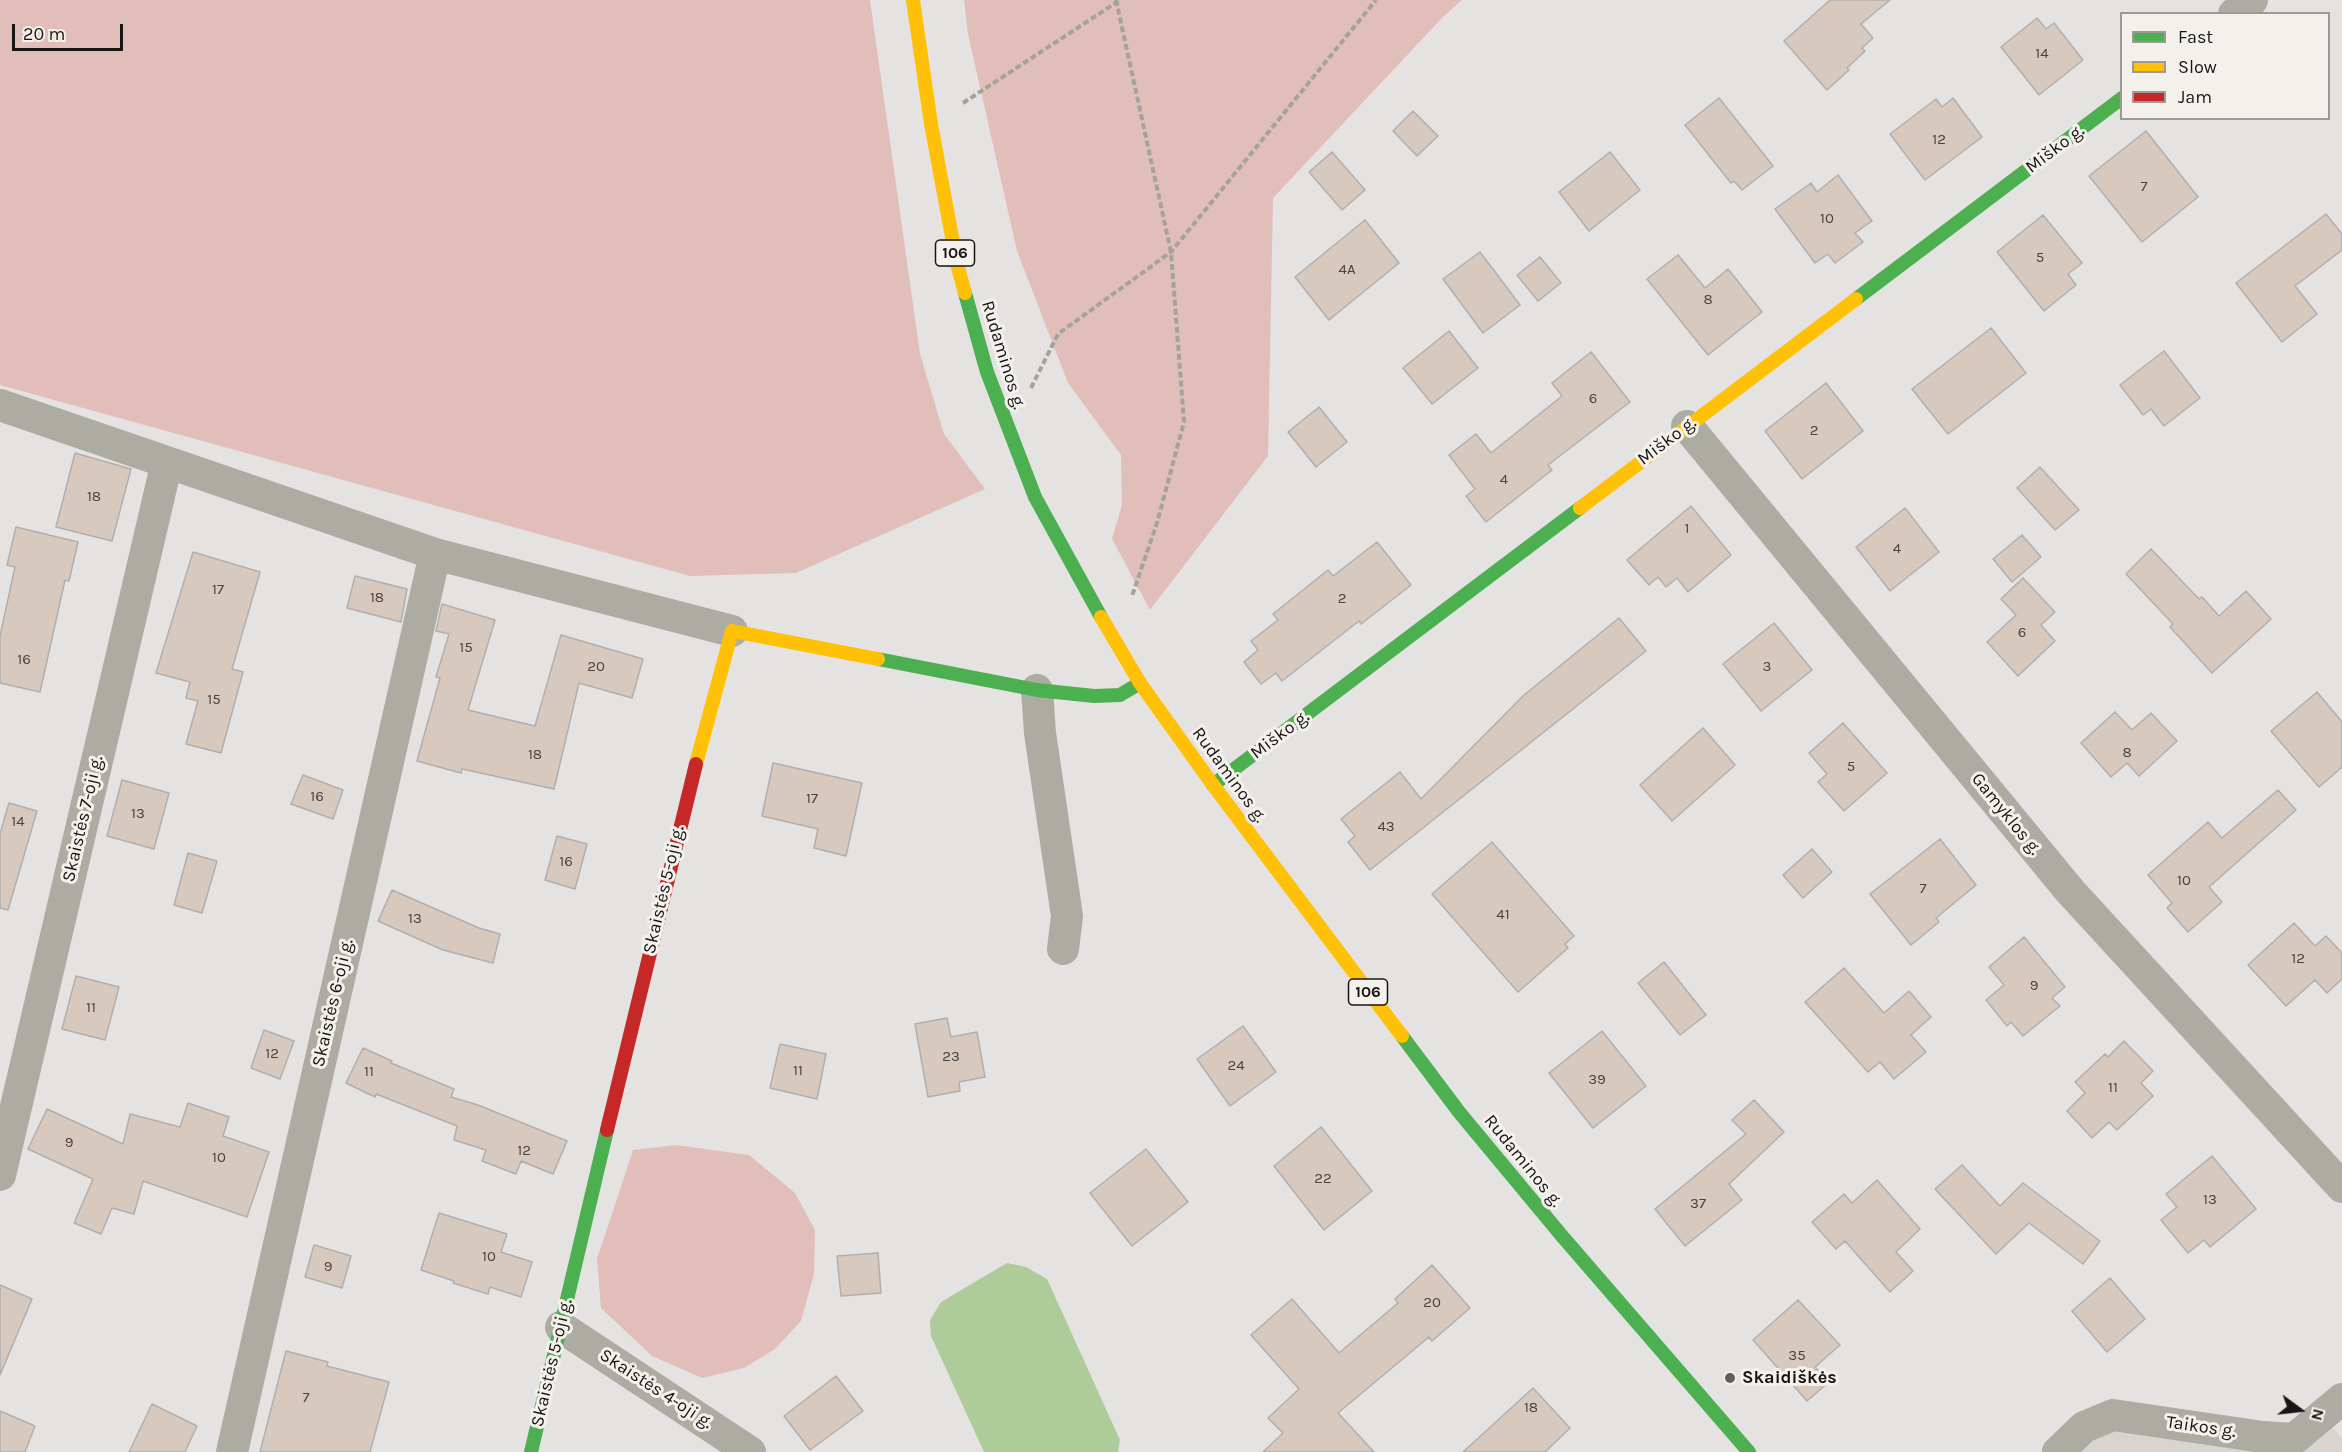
<!DOCTYPE html>
<html>
<head>
<meta charset="utf-8">
<style>
	body { margin:0 }
	#map { position:relative; width:2342px; height:1452px; overflow:hidden; background:#e5e3e1; font-family:Karla,sans-serif }
	canvas { display:block }
	.legend { position:absolute; left:2120px; top:12px; width:210px; height:108px; box-sizing:border-box; background:#f4f1ec; border:2px solid #9c9996; margin:0; padding:8px 10px; list-style:none; font-size:18px; color:#171614 }
	.legend li { display:flex; align-items:center; gap:12px; height:30px }
	.legend b { width:30px; border:2px solid #9c9996 }
	.north { position:absolute; left:2270px; top:1380px; width:60px; height:60px; -webkit-text-stroke:4px #f4f1ec; paint-order:stroke; rotate:105deg; font-size:16px; font-weight:700; line-height:24px; text-align:center; color:#171614 }
	.north::after { content:''; display:block; margin:auto; width:21px; height:27px; background:#171614; clip-path:polygon(50% 0,100% 100%,50% 72%,0 100%) }
	.scale { position:absolute; left:12px; top:24px; width:111px; height:27px; box-sizing:border-box; border:3px solid #171614; border-top:0; padding-left:8px; font-size:18px; line-height:21px; white-space:nowrap; color:#171614; -webkit-text-stroke:4px #f4f1ec; paint-order:stroke }
</style>
</head>
<body>
<div id="map">
<canvas width="2342" height="1452"></canvas>
<ul class="legend">
<li><b style="height:8px;background:#4caf50"></b>Fast</li>
<li><b style="height:8px;background:#ffc107"></b>Slow</li>
<li><b style="height:8px;background:#c62828"></b>Jam</li>
</ul>
<div class="north">N</div>
<div class="scale">20 m</div>
</div>
<script>
const ctx = document.querySelector('canvas').getContext('2d');
ctx.lineJoin = 'round';
function fill(path, color) { ctx.fillStyle = color; ctx.fill(path, 'evenodd'); }
const toPath = rows => new Path2D(rows.map(r => 'M' + r).join(''));
function stroke(path, color, width, dash) { ctx.strokeStyle = color; ctx.lineWidth = width; ctx.lineCap = dash ? 'butt' : 'round'; ctx.setLineDash(dash || []); ctx.stroke(path); }
function drawText(font, color, halo, rows, align = 'center') {
  ctx.font = font + ' Karla,sans-serif'; ctx.lineWidth = 6; ctx.setLineDash([]); ctx.textBaseline = 'middle'; ctx.strokeStyle = halo; ctx.fillStyle = color; for (const [text, x, y, turn = 0] of rows) {
    ctx.save(); ctx.translate(x, y); ctx.rotate((+turn || 0) * Math.PI / 180); ctx.textAlign = isNaN(turn) ? turn : align; if (halo) ctx.strokeText(text, 0, 0); ctx.fillText(text, 0, 0); ctx.restore();
  }
}
const built = toPath([
	[2122,1428,2309,1447,2333,1428,2342,1438,2342,1452,2077,1452,2096,1433]
]);
const green = toPath([
	[0,0,870,0,920,354,944,434,985,489,796,573,690,576,0,385],
	[964,0,1462,0,1442,18,1273,198,1268,456,1150,610,1112,539,1122,505,1121,455,1068,383,1017,251,968,34],
	[676,1145,749,1155,795,1193,815,1230,814,1274,801,1321,775,1349,744,1368,702,1378,652,1356,601,1308,597,1259,633,1150]
]);
const water = toPath([
	[1007,1263,1026,1267,1047,1279,1120,1440,1118,1452,984,1452,931,1336,930,1320,941,1302]
]);
const building = toPath([
	[1830,0,1890,0,1861,24,1873,38,1862,48,1865,51,1847,68,1849,70,1827,90,1784,41,1830,0],
	[2037,18,2046,29,2054,23,2083,60,2039,95,2001,47,2037,18],
	[1719,98,1773,166,1742,190,1734,181,1731,183,1685,125,1719,98],
	[1953,98,1982,137,1925,180,1890,134,1936,99,1942,107,1953,98],
	[1413,111,1438,136,1417,156,1393,131,1413,111],
	[2146,131,2198,197,2142,242,2089,176,2146,131],
	[1332,152,1365,190,1342,210,1309,172,1332,152],
	[1610,152,1640,190,1589,231,1559,192,1610,152],
	[1838,175,1872,221,1855,233,1863,242,1835,263,1828,254,1815,263,1775,209,1811,183,1817,192,1838,175],
	[2326,214,2342,234,2342,250,2295,286,2317,314,2282,342,2236,283,2326,214],
	[2043,215,2082,263,2068,274,2076,285,2044,311,1997,252,2043,215],
	[1365,220,1399,263,1329,320,1295,277,1365,220],
	[1480,252,1520,305,1483,333,1443,279,1480,252],
	[1678,255,1705,288,1728,269,1762,312,1708,355,1647,279,1678,255],
	[1540,257,1561,283,1538,301,1517,275,1540,257],
	[1991,328,2026,373,1948,434,1912,389,1991,328],
	[1449,331,1478,368,1432,404,1403,368,1449,331],
	[2164,351,2200,398,2164,426,2151,409,2143,415,2120,385,2164,351],
	[1591,352,1630,402,1548,465,1552,470,1486,522,1466,496,1475,489,1449,455,1476,434,1491,453,1562,396,1552,383,1591,352],
	[1826,383,1863,431,1802,479,1765,431,1826,383],
	[1319,407,1347,442,1316,467,1288,432,1319,407],
	[75,453,131,469,112,541,56,527,75,453],
	[2040,467,2079,510,2055,530,2017,488,2040,467],
	[1691,506,1731,555,1688,592,1677,578,1666,587,1658,577,1649,585,1627,560,1691,506],
	[1905,508,1939,552,1890,591,1856,547,1905,508],
	[16,527,78,542,69,581,65,580,40,692,0,683,0,636,15,567,7,565,16,527],
	[2022,535,2041,557,2012,582,1993,559,2022,535],
	[1377,542,1411,585,1361,624,1359,621,1282,681,1276,673,1261,684,1244,662,1258,650,1251,641,1278,620,1273,614,1328,570,1333,576,1377,542],
	[2151,549,2199,599,2202,597,2219,616,2246,591,2271,619,2212,673,2170,627,2173,624,2126,574,2151,549],
	[193,552,260,572,232,669,243,672,221,753,186,744,198,701,186,698,190,682,156,673,193,552],
	[355,576,407,589,401,622,347,608,355,576],
	[2023,578,2055,612,2041,625,2055,641,2018,676,1987,642,2016,615,2001,599,2023,578],
	[442,604,495,620,468,710,535,726,561,635,643,659,632,698,579,683,554,789,462,769,461,773,417,761,440,678,436,677,449,634,436,631,442,604],
	[1619,618,1646,651,1370,870,1348,842,1355,836,1341,819,1400,772,1421,799,1524,695,1619,618],
	[1774,623,1812,670,1761,711,1723,664,1774,623],
	[2317,692,2342,722,2342,767,2319,787,2271,731,2317,692],
	[2115,712,2132,730,2151,713,2177,741,2139,776,2127,763,2111,777,2081,743,2115,712],
	[1843,723,1887,773,1844,811,1818,782,1827,774,1809,753,1843,723],
	[1703,728,1735,765,1672,821,1640,785,1703,728],
	[773,763,862,783,846,856,814,848,818,829,762,816,773,763],
	[303,775,343,790,333,819,291,804,303,775],
	[122,780,169,793,154,849,107,836,122,780],
	[2278,790,2296,810,2209,887,2222,902,2188,932,2167,908,2172,903,2148,875,2208,822,2222,838,2278,790],
	[9,803,37,811,8,910,0,908,0,834,9,803],
	[557,836,587,844,575,889,545,880,557,836],
	[1940,839,1976,885,1936,918,1939,922,1911,945,1870,894,1940,839],
	[1492,842,1574,936,1565,944,1568,948,1518,992,1432,894,1492,842],
	[1812,849,1832,872,1803,898,1783,875,1812,849],
	[188,853,217,861,202,913,174,905,188,853],
	[392,890,479,928,500,934,493,963,443,950,378,921,392,890],
	[2294,923,2315,946,2326,936,2342,953,2342,979,2327,993,2315,980,2286,1006,2248,965,2294,923],
	[2024,937,2065,987,2052,998,2060,1006,2023,1036,2011,1022,2007,1026,1986,1000,2004,985,1989,967,2024,937],
	[1664,962,1706,1015,1680,1035,1638,983,1664,962],
	[1844,968,1884,1013,1909,991,1931,1017,1911,1035,1926,1052,1894,1079,1880,1062,1868,1072,1805,1002,1844,968],
	[76,976,119,987,105,1040,62,1029,76,976],
	[947,1018,951,1037,977,1032,985,1077,959,1082,960,1091,928,1097,915,1024,947,1018],
	[1243,1026,1276,1072,1230,1106,1197,1059,1243,1026],
	[264,1030,294,1041,280,1079,251,1068,264,1030],
	[1602,1031,1646,1086,1593,1128,1549,1073,1602,1031],
	[2124,1041,2153,1071,2141,1083,2153,1096,2117,1130,2109,1122,2092,1138,2067,1111,2085,1093,2075,1082,2105,1054,2108,1057,2124,1041],
	[780,1044,826,1054,817,1099,770,1088,780,1044],
	[363,1048,392,1061,391,1063,454,1089,451,1097,478,1105,567,1141,553,1174,521,1161,516,1174,482,1161,486,1150,454,1140,457,1126,376,1094,375,1097,346,1083,363,1048],
	[1754,1100,1784,1132,1729,1184,1742,1200,1685,1246,1655,1209,1746,1134,1732,1120,1754,1100],
	[188,1103,229,1117,223,1136,269,1152,247,1217,143,1181,134,1214,112,1208,101,1234,74,1223,93,1179,28,1149,47,1109,123,1144,130,1114,180,1127,188,1103],
	[1321,1127,1372,1191,1324,1230,1274,1166,1321,1127],
	[1146,1149,1188,1202,1132,1246,1090,1193,1146,1149],
	[2212,1156,2256,1209,2210,1247,2204,1240,2188,1253,2161,1220,2177,1207,2166,1194,2212,1156],
	[1962,1165,2000,1206,2023,1183,2100,1241,2083,1264,2029,1223,1996,1254,1935,1189,1962,1165],
	[1877,1180,1920,1229,1896,1252,1913,1271,1890,1292,1845,1241,1836,1249,1812,1222,1844,1194,1852,1203,1877,1180],
	[439,1213,507,1234,501,1252,532,1262,521,1297,490,1287,488,1294,453,1283,454,1281,421,1270,439,1213],
	[314,1245,351,1256,342,1288,305,1277,314,1245],
	[878,1253,881,1293,841,1296,837,1256,878,1253],
	[1432,1265,1470,1308,1432,1341,1429,1337,1338,1413,1374,1452,1263,1452,1283,1433,1268,1418,1299,1389,1251,1335,1292,1299,1339,1353,1398,1303,1395,1299,1432,1265],
	[2110,1278,2145,1319,2107,1352,2072,1311,2110,1278],
	[0,1285,32,1299,0,1375,0,1285],
	[1798,1300,1840,1345,1815,1367,1829,1382,1807,1401,1753,1340,1798,1300],
	[286,1351,328,1362,327,1366,389,1382,370,1452,260,1452,286,1351],
	[836,1376,863,1411,810,1450,784,1416,836,1376],
	[1533,1388,1570,1428,1545,1452,1463,1452,1533,1388],
	[152,1404,197,1426,185,1452,129,1452,152,1404],
	[0,1411,35,1426,25,1452,0,1452,0,1411]
]);
const path = toPath([
	[1116,0,1171,252,1184,422,1157,523,1132,596],
	[963,103,1120,0],
	[1031,388,1058,334,1171,252,1376,0]
]);
const street = toPath([
	[2234,14,2252,0],
	[0,405,435,554,732,631],
	[1687,426,2070,891,2342,1187],
	[1037,690,1040,733,1067,916,1063,949],
	[0,1175,167,462],
	[561,1327,750,1452],
	[232,1452,435,554],
	[2058,1452,2084,1427,2113,1415,2263,1437,2294,1439,2342,1399]
]);
const fast = toPath([
	[965,293,987,372,1035,497,1101,617],
	[1856,299,2122,98],
	[878,659,1037,690,1094,696,1120,695,1140,683],
	[1213,785,1580,508],
	[1402,1036,1459,1112,1562,1236,1749,1452],
	[531,1452,607,1130]
]);
const slow = toPath([
	[913,0,931,124,957,264,965,293],
	[1580,508,1856,299],
	[1101,617,1140,683,1213,785,1402,1036],
	[696,764,732,631,878,659]
]);
const jam = toPath([
	[607,1130,696,764]
]);
const markers = [
	[1730,1378,6,"#5f5e5c"]
];
const numberNames = [
	["14",2042,54],
	["12",1939,140],
	["7",2144,187],
	["10",1827,219],
	["5",2040,258],
	["4A",1347,270],
	["8",1708,300],
	["6",1593,399],
	["2",1814,431],
	["4",1504,480],
	["18",94,497],
	["1",1687,529],
	["4",1897,549],
	["17",218,590],
	["18",377,598],
	["2",1342,599],
	["6",2022,633],
	["15",466,648],
	["16",24,660],
	["20",596,667],
	["3",1767,667],
	["15",214,700],
	["8",2127,753],
	["18",535,755],
	["5",1851,767],
	["16",317,797],
	["17",812,799],
	["13",138,814],
	["14",18,822],
	["43",1386,827],
	["16",566,862],
	["10",2184,881],
	["7",1923,889],
	["41",1503,915],
	["13",415,919],
	["12",2298,959],
	["9",2034,986],
	["11",91,1008],
	["12",272,1054],
	["23",951,1057],
	["24",1236,1066],
	["11",798,1071],
	["11",369,1072],
	["39",1597,1080],
	["11",2113,1088],
	["9",69,1143],
	["12",524,1151],
	["10",219,1158],
	["22",1323,1179],
	["13",2210,1200],
	["37",1698,1204],
	["10",489,1257],
	["9",328,1267],
	["20",1432,1303],
	["35",1797,1356],
	["7",306,1398],
	["18",1531,1408]
];
const shields = [
	[955,253,39],
	[1368,992,39]
];
const shieldNames = [
	["106",955,253],
	["106",1368,992]
];
const streetNames = [
	["Miško g.",2055,149,-37],
	["Rudaminos g.",1003,355,73],
	["Miško g.",1667,441,-37],
	["Miško g.",1280,735,-37],
	["Rudaminos g.",1229,775,54],
	["Gamyklos g.",2006,814,51],
	["Skaistės 7-oji g.",83,819,-77],
	["Skaistės 5-oji g.",664,890,-77],
	["Skaistės 6-oji g.",333,1003,-77],
	["Rudaminos g.",1523,1161,51],
	["Skaistės 5-oji g.",552,1363,-77],
	["Skaistės 4-oji g.",656,1389,33],
	["Taikos g.",2201,1427,8]
];
const poiNames = [
	["Skaidiškės",1742,1378]
];
fill(built, '#d9d4cd');
fill(green, '#e1beba');
fill(water, '#aecb9a');
fill(building, '#d8c9bf');
stroke(building, '#b1afae', 1.5);
stroke(path, '#a4a29c', 4, [6, 3]);
stroke(street, '#acaca3', 32);
stroke(fast, '#4caf50', 14);
stroke(slow, '#ffc107', 14);
stroke(jam, '#c62828', 14);
for (const [x, y, r, color] of markers) { const dot = new Path2D(); dot.arc(x, y, r, 0, 2 * Math.PI); ctx.fillStyle = color; ctx.fill(dot); stroke(dot, '#f4f1ec', 2); }
drawText('15px', '#47433f', null, numberNames);
for (const [x, y, w] of shields) { const box = new Path2D(); box.roundRect(x - w / 2, y - 13, w, 26, 4.5); ctx.fillStyle = '#f4f1ec'; ctx.fill(box); stroke(box, '#171614', 1.5); }
drawText('bold 16px', '#171614', null, shieldNames);
drawText('18px', '#171614', '#f4f1ec', streetNames);
drawText('bold 18px', '#171614', '#f4f1ec', poiNames, 'left');
</script>
</body>
</html>
